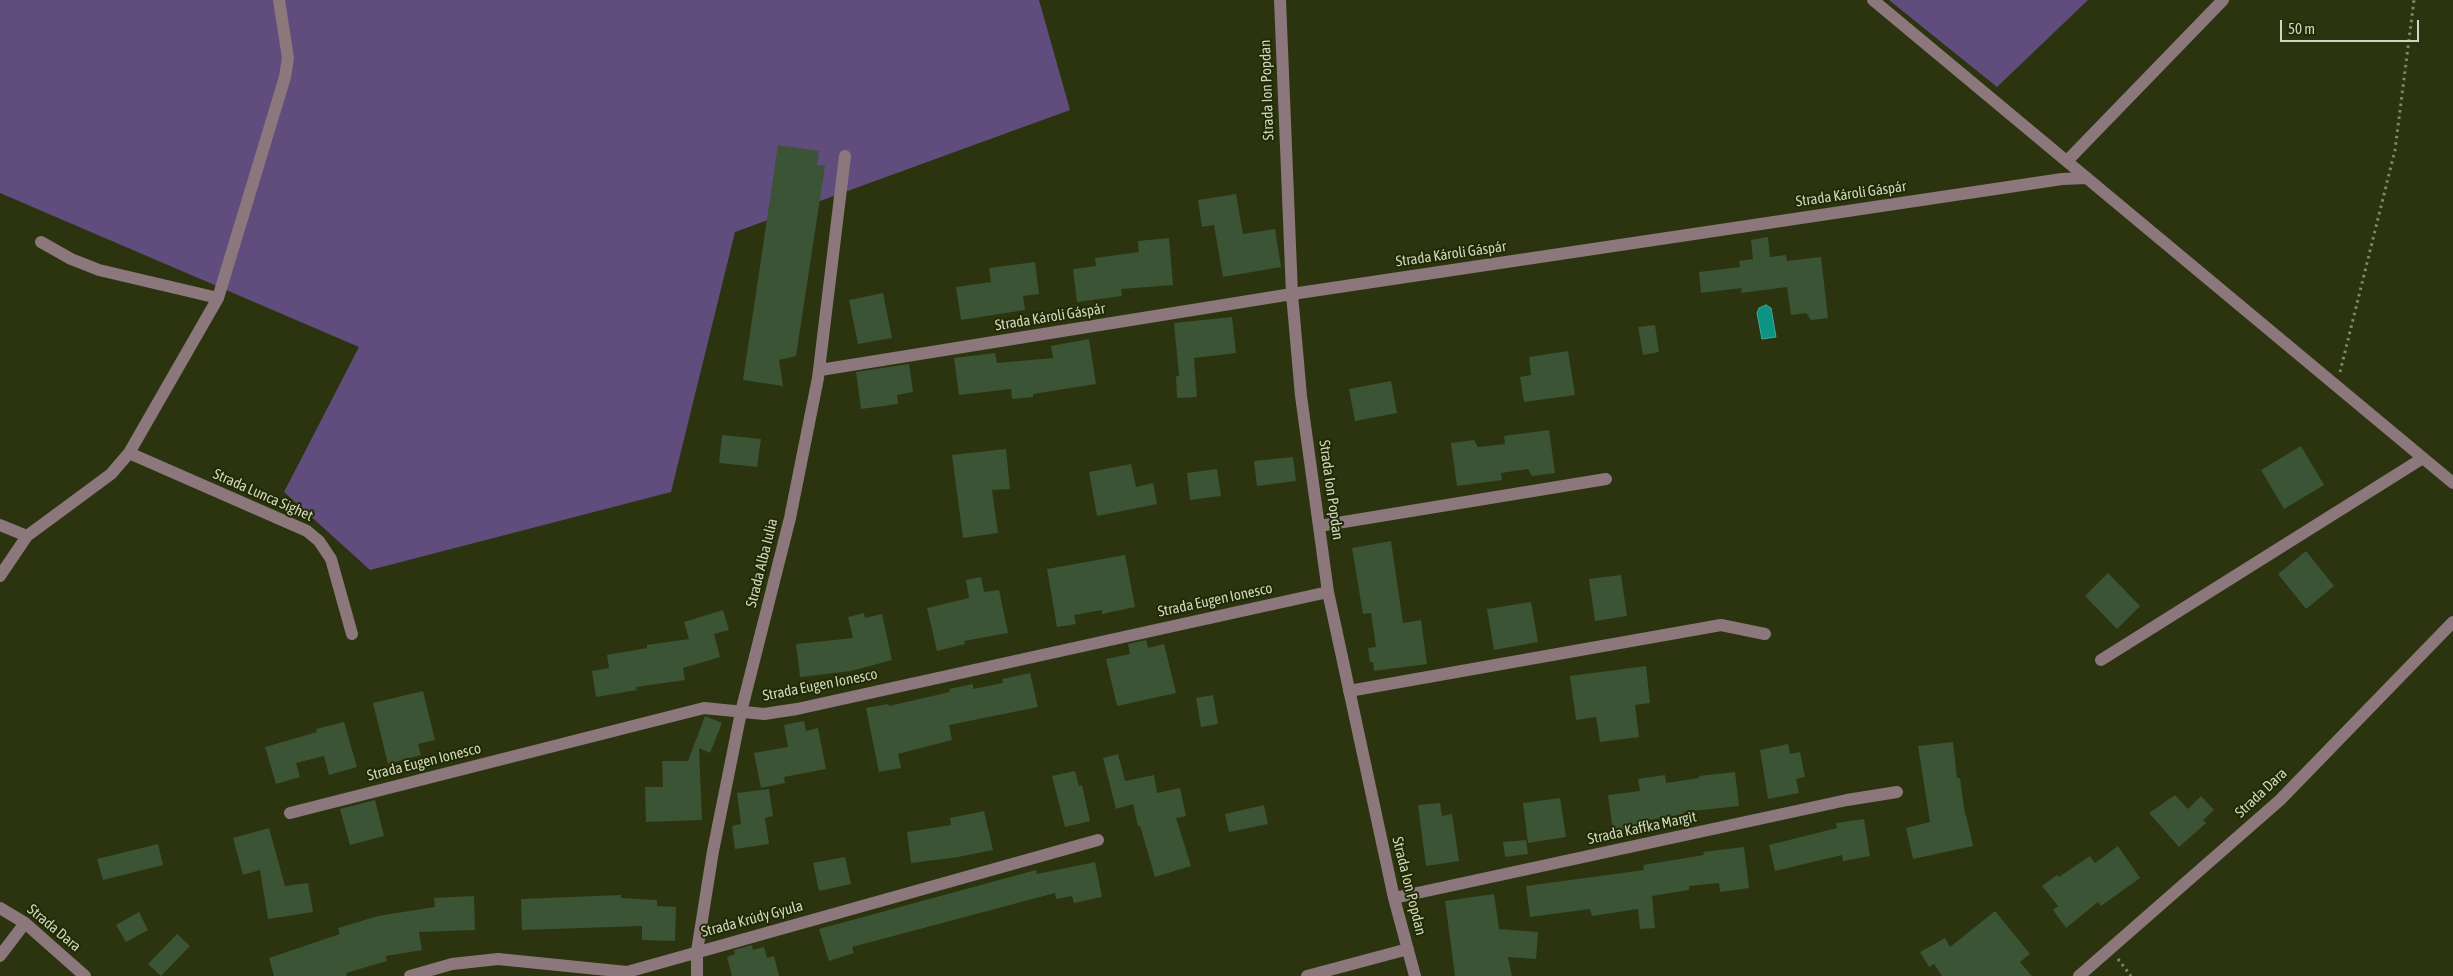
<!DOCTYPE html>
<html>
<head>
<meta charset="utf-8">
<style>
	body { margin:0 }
	#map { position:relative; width:2453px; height:976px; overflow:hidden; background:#2b340e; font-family:"Asap Condensed",sans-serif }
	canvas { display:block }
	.scale { position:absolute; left:2280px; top:20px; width:139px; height:22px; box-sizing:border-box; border:2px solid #ced5c0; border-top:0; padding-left:6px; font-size:15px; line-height:18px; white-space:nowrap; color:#ced5c0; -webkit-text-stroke:4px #212a03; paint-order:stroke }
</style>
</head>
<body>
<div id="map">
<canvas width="2453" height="976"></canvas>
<div class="scale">50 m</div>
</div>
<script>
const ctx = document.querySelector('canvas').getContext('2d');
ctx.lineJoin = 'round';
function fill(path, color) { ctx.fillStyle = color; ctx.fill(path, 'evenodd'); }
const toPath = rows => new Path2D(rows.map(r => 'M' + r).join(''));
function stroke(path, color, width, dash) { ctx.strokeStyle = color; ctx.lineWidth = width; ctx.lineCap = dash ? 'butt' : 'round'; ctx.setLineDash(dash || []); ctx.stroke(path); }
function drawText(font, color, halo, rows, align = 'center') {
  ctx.font = font + ' "Asap Condensed",sans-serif'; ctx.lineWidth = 4; ctx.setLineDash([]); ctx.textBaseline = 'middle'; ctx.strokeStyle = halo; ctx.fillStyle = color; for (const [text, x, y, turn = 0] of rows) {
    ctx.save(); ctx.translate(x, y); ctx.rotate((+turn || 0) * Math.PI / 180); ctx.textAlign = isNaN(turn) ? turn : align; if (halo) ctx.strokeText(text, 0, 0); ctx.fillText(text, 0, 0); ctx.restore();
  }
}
const green = toPath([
	[0,0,1039,0,1070,110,735,232,671,492,370,570,284,492,359,347,0,193],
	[1889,0,2088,0,1997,87]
]);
const water = toPath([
	[1766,305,1771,308,1776,337,1762,339,1757,313,1759,308,1766,305]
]);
const building = toPath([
	[778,145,819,151,817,165,825,166,796,356,779,360,783,386,743,380],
	[1236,194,1243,234,1275,229,1281,267,1223,277,1214,225,1202,227,1198,200],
	[1768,237,1770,257,1786,255,1787,261,1821,257,1828,318,1811,320,1806,313,1791,315,1787,287,1741,293,1742,288,1701,293,1699,272,1740,267,1739,261,1753,259,1751,240],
	[1169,238,1173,285,1121,289,1122,296,1077,302,1073,269,1096,266,1095,258,1139,252,1138,241],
	[1035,262,1039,294,1023,296,1025,310,961,320,956,287,991,282,989,268],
	[883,293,892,338,858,344,849,300],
	[1232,317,1236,353,1194,358,1197,397,1177,398,1176,376,1179,376,1174,323],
	[1655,325,1659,352,1643,355,1638,327],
	[1089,339,1096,384,1033,394,1033,397,1012,399,1011,389,959,395,954,358,995,353,997,363,1053,358,1051,346],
	[1568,351,1575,395,1524,402,1520,377,1531,375,1529,357],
	[909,364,913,392,897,395,898,404,861,409,856,372],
	[1391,381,1397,413,1355,421,1349,389],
	[1549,430,1555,473,1532,476,1528,469,1501,473,1502,480,1457,486,1451,443,1474,440,1478,447,1505,444,1504,436],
	[722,435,761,439,757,467,719,463],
	[2301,446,2324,485,2284,509,2261,470],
	[1006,449,1010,489,992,490,998,533,963,538,952,455],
	[1293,457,1296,481,1257,486,1254,461],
	[1131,464,1136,487,1153,483,1157,504,1097,516,1089,472],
	[1217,469,1221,496,1190,500,1187,473],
	[1391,541,1403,623,1421,620,1427,664,1374,671,1373,662,1370,662,1368,648,1376,647,1371,613,1363,614,1352,548],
	[2306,551,2334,586,2306,609,2278,574],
	[1125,555,1135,607,1102,614,1102,610,1074,615,1076,624,1057,627,1047,569],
	[2108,573,2140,606,2117,629,2085,596],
	[1621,575,1627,616,1595,621,1589,579],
	[981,577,984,592,999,590,1008,633,964,641,965,644,937,651,927,608,969,598,966,580],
	[1531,602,1538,642,1494,650,1487,609],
	[723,610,729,630,714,634,720,657,683,668,685,680,636,687,637,690,596,697,592,671,609,668,607,655,647,648,647,645,689,639,684,622],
	[864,613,865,618,882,614,892,660,851,671,800,677,796,644,853,638,848,617],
	[1146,640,1148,648,1164,644,1176,693,1117,706,1106,659,1130,654,1128,644],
	[1646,666,1650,703,1635,705,1639,737,1600,742,1596,717,1576,720,1570,676],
	[1030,673,1038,707,949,725,952,740,898,754,901,768,879,772,866,708,888,704,889,706,950,692,949,689,973,684,973,689,1003,683,1002,679],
	[423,691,435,740,418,744,421,755,388,764,373,703],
	[1213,695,1218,724,1201,727,1196,698],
	[705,716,722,723,710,753,699,748,702,820,646,822,645,787,663,787,662,761,688,761],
	[804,721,806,731,818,728,826,769,784,777,785,783,761,788,754,753,788,747,784,725],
	[344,722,357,767,329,775,324,756,296,763,300,777,276,784,265,747,317,732,316,729],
	[1953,742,1957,778,1960,778,1965,815,1966,815,1973,846,1913,859,1906,828,1930,822,1918,746],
	[1788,744,1790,754,1800,752,1805,777,1796,779,1799,793,1768,799,1760,750],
	[1118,754,1125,781,1154,775,1157,793,1180,788,1186,816,1176,818,1191,866,1155,877,1140,826,1138,826,1133,804,1116,809,1103,758],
	[1075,771,1079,786,1082,785,1090,821,1065,827,1052,776],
	[1735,772,1739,806,1683,812,1684,814,1637,822,1637,828,1613,831,1608,795,1640,791,1638,779,1665,775,1666,783,1699,778,1699,776],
	[769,789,773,816,765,818,769,844,735,849,732,826,741,824,737,793],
	[2175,795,2188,809,2201,796,2214,810,2203,820,2206,823,2179,847,2149,813],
	[1560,798,1566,837,1528,843,1523,803],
	[375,800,384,836,350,845,340,809],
	[1440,803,1442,816,1452,814,1459,861,1426,866,1418,805],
	[1264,805,1268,824,1229,832,1225,814],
	[984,811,993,850,958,857,911,863,907,832,951,825,950,818],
	[1864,819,1870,856,1843,861,1842,855,1775,871,1769,845,1837,828,1836,823],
	[269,828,285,886,308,883,313,912,268,919,260,870,243,875,233,838],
	[1526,840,1528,854,1505,857,1503,842],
	[158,844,163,865,103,880,97,859],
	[2118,846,2140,878,2101,906,2098,902,2066,928,2053,910,2058,906,2042,886,2057,875,2059,877,2090,856,2095,863],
	[1744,847,1749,888,1720,892,1719,883,1689,886,1689,890,1652,896,1655,928,1640,929,1638,909,1592,916,1590,909,1530,917,1526,886,1644,870,1643,865,1704,855,1703,852],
	[845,857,851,884,819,891,813,863],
	[1095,862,1102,897,1074,903,1072,896,1056,899,1055,893,852,947,854,953,829,961,819,929,1036,870,1037,874],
	[1494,894,1499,929,1538,932,1536,959,1508,957,1512,976,1455,976,1445,901],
	[621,895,621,898,657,900,657,906,676,907,675,941,642,940,642,926,522,930,521,899],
	[474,896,475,930,419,932,422,950,386,956,387,961,346,973,347,976,274,976,269,958,340,934,338,928,378,916,435,907,434,898],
	[1995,911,2030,954,2020,962,2032,976,1942,976,1934,964,1929,967,1920,952,1945,938,1950,947],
	[139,912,148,930,126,942,116,925],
	[177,934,190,946,161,976,148,964],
	[752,945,753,950,764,947,767,958,774,956,779,976,732,976,727,957,735,954,734,950]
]);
const path = toPath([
	[2340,372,2395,150,2414,0],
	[2118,959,2131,976]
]);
const minor = toPath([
	[1280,0,1292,294,1301,396,1328,592,1394,898,1415,976],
	[1873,0,2453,483],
	[2067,161,2223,0],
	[41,242,71,259,99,270,218,298],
	[820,370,1292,294,2062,179,2087,178],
	[129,453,307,531,319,541,331,559,352,634],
	[0,525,27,536],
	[1319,526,1606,479],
	[0,576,27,536,111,474,129,453,218,298,285,77,288,58,279,0],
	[2101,660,2423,458],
	[1349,691,1721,625,1765,634],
	[290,813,704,708,764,714,797,709,1328,592],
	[1394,898,1847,800,1897,792],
	[0,908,25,923,85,976],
	[0,956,25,923],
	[410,976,452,964,498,959,627,972,1098,840],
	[697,976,697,951,713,851,741,712,790,518,818,378,845,156],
	[1307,976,1408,949],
	[2079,976,2280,800,2453,622]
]);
const streetNames = [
	["Strada Ion Popdan",1267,90,-92],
	["Strada Károli Gáspár",1851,194,-8],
	["Strada Károli Gáspár",1451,254,-8],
	["Strada Károli Gáspár",1050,317,-9],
	["Strada Ion Popdan",1331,490,82],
	["Strada Lunca Sighet",263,495,24],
	["Strada Alba Iulia",762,563,-76],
	["Strada Eugen Ionesco",1215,600,-12],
	["Strada Eugen Ionesco",820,685,-11],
	["Strada Eugen Ionesco",424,762,-14],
	["Strada Dara",2261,793,-43],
	["Strada Kaffka Margit",1642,828,-12],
	["Strada Ion Popdan",1409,886,76],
	["Strada Krúdy Gyula",752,919,-15],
	["Strada Dara",54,928,40]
];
fill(green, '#604d7e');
fill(water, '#0c9483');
stroke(water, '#46a895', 1);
fill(building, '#3a5435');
stroke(path, '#80886b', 3, [2.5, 4]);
stroke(minor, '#8c777d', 12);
drawText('15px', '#ced5c0', '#212a03', streetNames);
</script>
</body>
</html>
